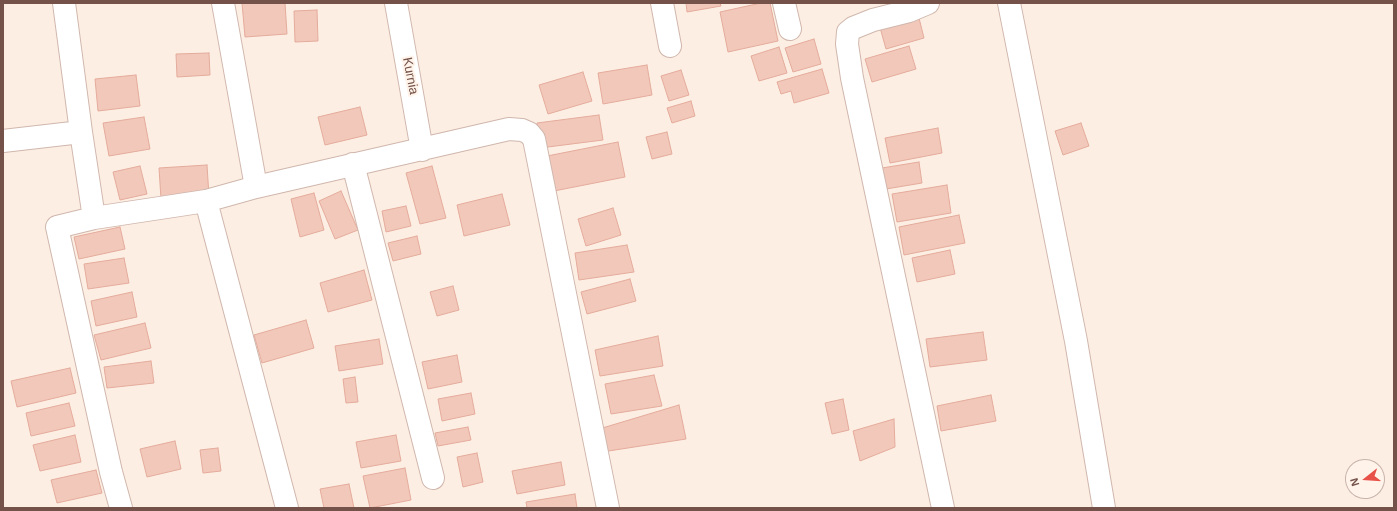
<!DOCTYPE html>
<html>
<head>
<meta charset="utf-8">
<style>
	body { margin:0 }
	#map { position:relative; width:1397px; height:511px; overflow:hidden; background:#fceee3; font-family:Arial,sans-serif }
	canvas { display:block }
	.frame { position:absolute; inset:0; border:4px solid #745249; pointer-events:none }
	.north { position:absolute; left:1345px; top:459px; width:40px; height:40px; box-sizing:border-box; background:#fff3ea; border:1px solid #c7b3aa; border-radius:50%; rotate:253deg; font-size:11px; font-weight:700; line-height:16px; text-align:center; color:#745249 }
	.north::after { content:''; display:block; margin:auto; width:14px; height:18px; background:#e75148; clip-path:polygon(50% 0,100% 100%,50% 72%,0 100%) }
</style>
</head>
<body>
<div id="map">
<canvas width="1397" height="511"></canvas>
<div class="frame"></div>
<div class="north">N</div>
</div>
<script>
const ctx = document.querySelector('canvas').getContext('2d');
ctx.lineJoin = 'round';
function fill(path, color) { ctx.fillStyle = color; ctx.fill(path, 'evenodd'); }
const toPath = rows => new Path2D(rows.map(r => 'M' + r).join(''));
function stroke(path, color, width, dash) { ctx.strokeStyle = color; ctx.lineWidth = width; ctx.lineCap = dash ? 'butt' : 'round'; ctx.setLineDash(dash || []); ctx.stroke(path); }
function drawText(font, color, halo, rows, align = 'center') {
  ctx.font = font + ' Arial,sans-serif'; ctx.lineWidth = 4; ctx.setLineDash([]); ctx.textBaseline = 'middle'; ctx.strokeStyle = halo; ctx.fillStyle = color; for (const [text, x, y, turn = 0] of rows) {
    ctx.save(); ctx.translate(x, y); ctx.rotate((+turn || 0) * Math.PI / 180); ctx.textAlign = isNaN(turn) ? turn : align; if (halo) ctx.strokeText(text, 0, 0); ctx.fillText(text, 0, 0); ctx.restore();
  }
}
const building = toPath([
	[242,3,285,3,287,34,245,37,242,3],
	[686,3,720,3,721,6,687,12,686,3],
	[761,3,770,3,778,41,728,52,720,12,761,3],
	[317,10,318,41,295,42,294,11,317,10],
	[918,14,924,38,886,49,879,24,918,14],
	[814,39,821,64,793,72,785,48,814,39],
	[909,46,916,69,872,82,865,59,909,46],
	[779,47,787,73,759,81,751,56,779,47],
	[209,53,210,75,177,77,176,54,209,53],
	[647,65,652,95,603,104,598,73,647,65],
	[822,69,829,93,794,103,791,91,781,94,777,82,822,69],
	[681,70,689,95,669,101,661,76,681,70],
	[583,72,592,101,548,114,539,85,583,72],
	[136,75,140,106,98,111,95,79,136,75],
	[691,101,695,116,672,123,667,108,691,101],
	[360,107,367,135,325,145,318,117,360,107],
	[599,115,603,140,540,148,537,123,599,115],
	[144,117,150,149,109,156,103,123,144,117],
	[1081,123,1089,146,1063,155,1055,131,1081,123],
	[938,128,942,153,890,163,885,138,938,128],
	[667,132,672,154,652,159,646,137,667,132],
	[618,142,625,177,554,191,547,156,618,142],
	[919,162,922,183,886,189,882,168,919,162],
	[207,165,209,196,161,199,159,168,207,165],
	[140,166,147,194,120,200,113,172,140,166],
	[432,166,446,218,420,224,406,173,432,166],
	[947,185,951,213,897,222,892,194,947,185],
	[341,191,358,230,335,239,319,201,341,191],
	[314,193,324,230,300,237,291,199,314,193],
	[502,194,510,225,464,236,457,205,502,194],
	[406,206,411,226,386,232,382,211,406,206],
	[613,208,621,235,586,246,578,219,613,208],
	[959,215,965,243,904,255,899,227,959,215],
	[120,227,125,249,79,259,74,237,120,227],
	[417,236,421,254,393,261,388,243,417,236],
	[627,245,634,272,579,280,575,253,627,245],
	[950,250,955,274,917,282,912,258,950,250],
	[124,258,129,283,88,289,84,264,124,258],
	[364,270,372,300,328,312,320,283,364,270],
	[630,279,636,301,587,314,581,292,630,279],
	[453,286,459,310,437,316,430,292,453,286],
	[132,292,137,317,96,326,91,301,132,292],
	[306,320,314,348,262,363,254,335,306,320],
	[145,323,151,348,101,360,94,335,145,323],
	[983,332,987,360,930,367,926,339,983,332],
	[658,336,663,366,600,376,595,350,658,336],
	[379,339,383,364,339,371,335,346,379,339],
	[457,355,462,382,428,389,422,362,457,355],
	[151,361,154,383,107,388,104,367,151,361],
	[70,368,76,393,17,407,11,381,70,368],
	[654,375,662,406,611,414,605,384,654,375],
	[355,377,358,402,346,403,343,379,355,377],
	[471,393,475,414,442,421,438,399,471,393],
	[991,395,996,421,941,431,937,406,991,395],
	[843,399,849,430,832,434,825,403,843,399],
	[69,403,75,426,31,436,26,413,69,403],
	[679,405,686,439,602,452,599,429,679,405],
	[894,419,895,447,860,461,853,431,894,419],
	[468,427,471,440,438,446,435,433,468,427],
	[75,435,81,462,40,471,33,445,75,435],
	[396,435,401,461,361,468,356,442,396,435],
	[175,441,181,469,147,477,140,449,175,441],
	[218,448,221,471,203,473,200,450,218,448],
	[477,453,483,482,463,487,457,457,477,453],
	[561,462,565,485,517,494,512,471,561,462],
	[405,468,411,500,370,508,363,476,405,468],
	[96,470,102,493,57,503,51,480,96,470],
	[349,484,354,508,324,508,320,489,349,484],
	[575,494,577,508,527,508,526,502,575,494]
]);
const minor = toPath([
	[64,3,81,132,94,218],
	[223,3,256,187],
	[396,3,422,150],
	[662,3,670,46],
	[784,3,790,29],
	[928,3,909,11,873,20,853,28,848,32,847,44,852,78,943,508],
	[1009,3,1076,341,1104,508],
	[3,141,81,132],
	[353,164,433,478],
	[206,201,287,508],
	[121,508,111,472,57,227,94,218,206,201,256,187,509,129,522,130,529,133,534,139,608,508]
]);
const streetNames = [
	["Kurnia",410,76,79]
];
fill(building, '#f2c8bb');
stroke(building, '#e4ab9b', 1);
stroke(minor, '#d0b7ad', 24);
stroke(minor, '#fff', 22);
drawText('13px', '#745249', '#fff3ea', streetNames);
</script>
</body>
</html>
